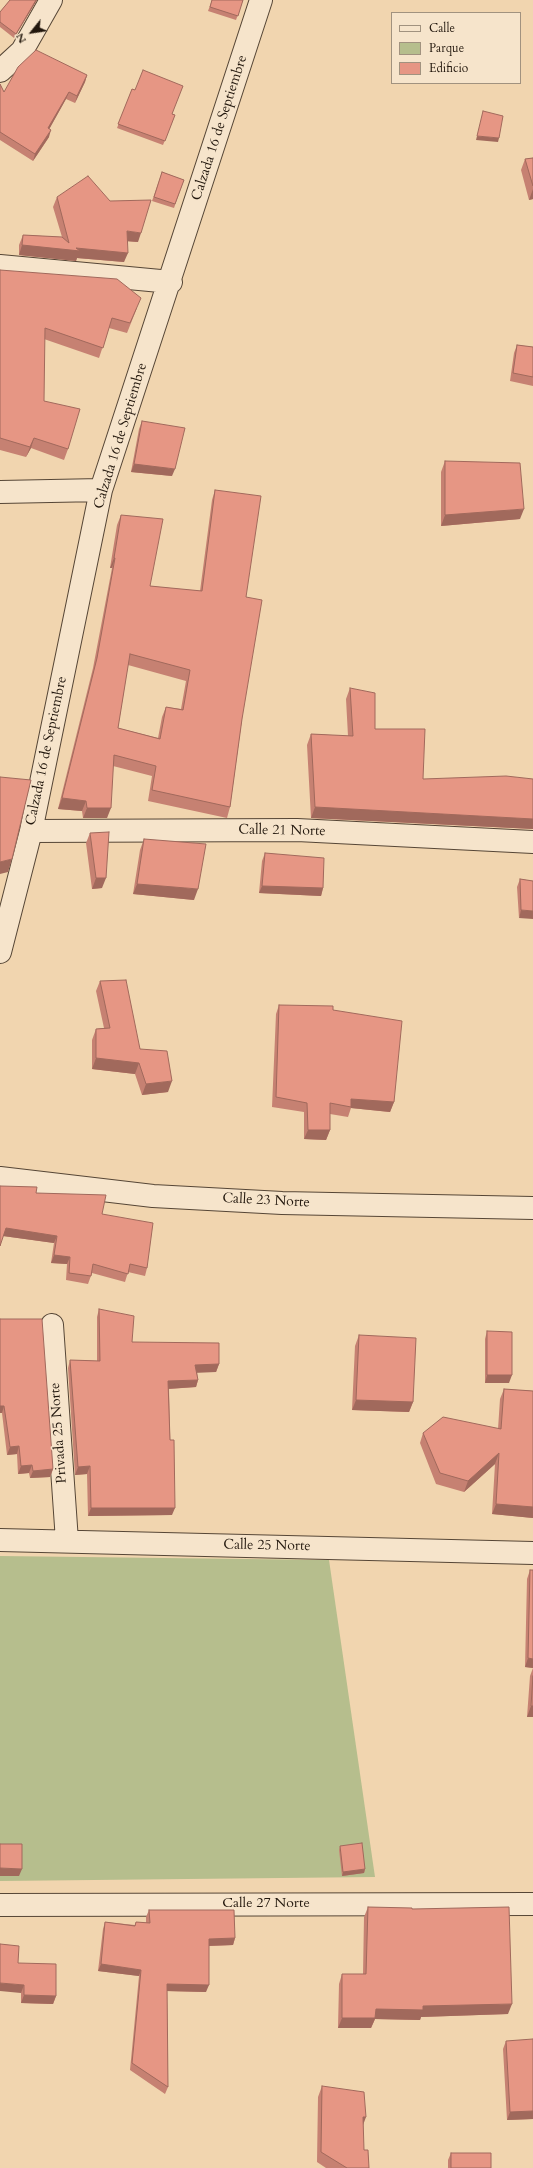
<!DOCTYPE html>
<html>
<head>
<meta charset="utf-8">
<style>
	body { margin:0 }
	#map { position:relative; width:533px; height:2168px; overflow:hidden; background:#f1d5af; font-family:Cardo,serif }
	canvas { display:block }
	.legend { position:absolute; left:391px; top:12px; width:130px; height:72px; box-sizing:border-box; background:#f6e4cb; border:1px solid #a1927f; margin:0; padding:5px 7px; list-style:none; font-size:12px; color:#22170d }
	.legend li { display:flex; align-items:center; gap:8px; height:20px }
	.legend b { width:20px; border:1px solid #a1927f }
	.north { position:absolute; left:12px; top:12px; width:40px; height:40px; -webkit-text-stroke:3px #f6e4cb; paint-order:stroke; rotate:240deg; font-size:11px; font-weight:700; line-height:16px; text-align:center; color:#22170d }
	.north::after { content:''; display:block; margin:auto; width:14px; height:18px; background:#22170d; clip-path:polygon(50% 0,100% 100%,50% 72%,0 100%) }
</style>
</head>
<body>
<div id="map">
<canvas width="533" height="2168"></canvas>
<ul class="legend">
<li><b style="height:5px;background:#f6e4cb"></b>Calle</li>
<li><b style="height:11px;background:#b6be8d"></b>Parque</li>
<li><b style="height:11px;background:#e69684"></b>Edificio</li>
</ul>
<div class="north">N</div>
</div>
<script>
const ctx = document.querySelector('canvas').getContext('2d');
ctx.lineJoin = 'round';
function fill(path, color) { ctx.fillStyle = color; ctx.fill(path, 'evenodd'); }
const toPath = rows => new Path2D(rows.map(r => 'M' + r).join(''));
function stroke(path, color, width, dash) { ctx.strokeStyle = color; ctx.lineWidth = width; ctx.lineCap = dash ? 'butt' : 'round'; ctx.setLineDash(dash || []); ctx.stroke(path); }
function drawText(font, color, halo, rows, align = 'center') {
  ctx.font = font + ' Cardo,serif'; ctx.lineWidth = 3; ctx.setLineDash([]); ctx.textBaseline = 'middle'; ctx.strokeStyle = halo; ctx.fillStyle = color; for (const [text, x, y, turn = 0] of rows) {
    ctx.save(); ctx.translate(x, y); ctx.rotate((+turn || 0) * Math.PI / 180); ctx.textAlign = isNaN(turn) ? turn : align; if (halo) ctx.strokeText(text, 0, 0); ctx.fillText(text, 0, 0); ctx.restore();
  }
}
const green = toPath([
	[0,1556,329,1560,375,1877,0,1881]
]);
const minor = toPath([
	[0,71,22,51,51,0],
	[0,266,171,282],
	[0,492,101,490],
	[31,831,297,830,533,842],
	[0,952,31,831,101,490,261,0],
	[0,1178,153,1196,282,1203,533,1208],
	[52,1325,67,1541],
	[0,1540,533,1553],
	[0,1905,533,1904]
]);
const wall = toPath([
	[10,0,37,0,14,38,0,27,0,12],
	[212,0,243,0,236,20,208,11],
	[87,75,85,82,75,103,66,99,49,129,49,137,33,161,0,140,0,84,4,92],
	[132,89,135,90,172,114,175,115,163,145,117,128],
	[533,158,533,199,529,200,521,170,525,159],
	[162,172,184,180,174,208,152,201],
	[57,197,138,242,127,241,124,262,77,258,76,261,19,255,19,245,23,235,62,237,53,207],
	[0,270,137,308,127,333,109,328,99,358,44,339,44,401,68,449,64,460,31,448,26,457,0,450],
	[517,345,533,347,533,386,510,381,514,353],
	[142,421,172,476,131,472,139,429],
	[445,461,520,519,441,526,441,472],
	[215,490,246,597,242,719,230,807,227,818,148,801,152,776,113,766,107,818,83,818,82,811,58,809,93,668,112,568,110,568,117,525,121,515,150,586,200,591,212,500],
	[128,665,186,681,181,709,166,707,162,717,158,738,118,728],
	[350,688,375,729,423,779,533,779,533,829,311,818,307,745,311,734,348,736,346,699],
	[90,833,102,888,92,889,86,843],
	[144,839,194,900,133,894,140,850],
	[265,853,323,888,321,896,259,893,262,861],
	[520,879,533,881,519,918,517,887],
	[100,981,140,1049,168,1092,142,1095,135,1074,92,1069,92,1040,96,1029,104,1028,96,991],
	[279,1005,333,1010,394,1102,390,1112,351,1108,348,1117,330,1114,330,1130,326,1140,304,1139,304,1112,272,1107,276,1014],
	[0,1186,36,1193,102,1214,147,1268,145,1276,128,1272,125,1282,92,1273,88,1284,66,1280,67,1264,51,1263,54,1243,3,1236],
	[99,1309,132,1342,219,1364,216,1372,197,1372,198,1380,196,1387,169,1389,172,1515,88,1516,87,1474,75,1475,68,1368,70,1360,97,1361,97,1317],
	[0,1319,53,1469,50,1477,30,1478,29,1473,18,1474,17,1454,7,1455,2,1413,0,1413],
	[487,1331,509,1383,485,1383,485,1339],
	[359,1335,413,1402,409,1412,352,1410,355,1346],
	[504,1389,533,1391,533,1518,492,1514,495,1464,464,1492,436,1484,420,1443,423,1433,498,1429,500,1399],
	[530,1570,533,1570,533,1717,527,1717,530,1676,533,1668,525,1667,527,1579],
	[340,1846,365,1869,364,1873,342,1876,339,1850],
	[368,1907,412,1909,508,2014,421,2017,420,2020,375,2019,371,2028,338,2028,339,1984,342,1974,363,1974,364,1917],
	[149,1910,235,1938,233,1945,209,1946,206,1992,167,1991,168,2087,165,2094,130,2070,139,1976,98,1971,103,1929,105,1922,135,1925,136,1922,146,1923,146,1917],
	[18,1963,56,1996,53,2004,21,2003,21,1993],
	[506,2041,533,2119,507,2120,503,2049],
	[322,2086,364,2150,369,2168,326,2168,317,2162,318,2097],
	[451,2153,491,2168,448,2168,448,2160]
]);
const shadedWall = toPath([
	[36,0,37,0,14,38,16,34],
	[87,75,85,82,75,103,77,96],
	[69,92,66,99,46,135,48,128],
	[51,130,49,137,33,161,35,154],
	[477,136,499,138,498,142,476,140],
	[533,189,533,199,529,200],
	[127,231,141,233,138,242,124,241],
	[22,245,76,248,128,253,124,262,77,258,76,261,19,255],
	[34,438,31,448,26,457,30,447],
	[134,464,175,469,172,476,131,472],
	[524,509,520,519,441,526,445,515],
	[114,558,115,558,112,568,110,568],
	[62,798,86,801,82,811,58,809],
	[315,807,533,819,533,829,311,818],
	[87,808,111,808,107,818,83,818],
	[12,859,8,872,0,874,0,862],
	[96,878,106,878,102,888,92,889],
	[137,884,198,889,194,900,133,894],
	[262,886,323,888,321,896,259,893],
	[521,910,533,911,533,919,519,918],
	[96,1058,139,1063,135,1074,92,1069],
	[172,1081,168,1092,142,1095,146,1084],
	[351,1099,394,1102,390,1112,351,1108],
	[308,1130,330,1130,326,1140,304,1139],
	[6,1228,57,1236,54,1243,3,1236],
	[54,1255,70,1257,67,1264,51,1263],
	[219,1364,216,1372,193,1373,195,1365],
	[487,1375,512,1375,509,1383,485,1383],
	[198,1380,196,1387,166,1389,168,1381],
	[356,1400,413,1402,409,1412,352,1410],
	[0,1406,4,1406,2,1413,0,1413],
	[19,1446,17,1454,7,1455,10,1447],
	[499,1453,495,1464,464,1492,468,1481],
	[32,1465,29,1473,18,1474,21,1466],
	[90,1466,87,1474,75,1475,78,1467],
	[53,1469,50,1477,30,1478,33,1471],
	[496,1504,533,1507,533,1518,492,1514],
	[91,1508,175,1508,172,1515,88,1516],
	[528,1658,533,1659,533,1668,525,1667],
	[531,1706,533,1706,533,1717,527,1717],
	[0,1868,22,1869,19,1876,0,1876],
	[365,1869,364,1873,342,1876,343,1872],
	[235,1938,233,1945,206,1946,209,1939],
	[101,1964,141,1970,139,1976,98,1971],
	[0,1983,24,1985,21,1993,0,1991],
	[167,1984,209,1985,206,1992,165,1991],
	[24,1995,56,1996,53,2004,21,2003],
	[512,2004,508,2014,421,2017,420,2020,375,2019,371,2028,338,2028,342,2018,376,2009,423,2006],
	[533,2111,533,2119,507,2120,510,2112],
	[363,2117,366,2117,362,2128]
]);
const building = toPath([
	[10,0,36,0,16,34,0,22,0,12,10,0],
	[212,0,243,0,238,16,210,7,212,0],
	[36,50,87,75,77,96,69,92,48,128,51,130,35,154,0,132,0,84,4,92,18,67,36,50],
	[143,70,183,86,172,114,175,115,165,141,118,124,132,89,135,90,143,70],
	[483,111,503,116,499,138,477,136,483,111],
	[533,158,533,186,525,159,533,158],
	[162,172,184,180,175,204,154,197,162,172],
	[88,176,110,201,151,200,141,233,127,231,128,253,76,248,80,251,22,245,23,235,62,237,69,243,57,197,88,176],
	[0,270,117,279,141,298,130,323,112,318,103,348,45,328,44,401,80,409,68,449,34,438,30,447,0,438,0,270],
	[517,345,533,347,533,377,513,373,517,345],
	[142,421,185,428,175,469,134,464,142,421],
	[445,461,520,463,524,509,445,515,445,461],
	[215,490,261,496,246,597,262,600,242,719,230,807,152,790,156,766,114,755,111,808,87,808,86,801,62,798,97,658,115,558,114,558,121,515,163,519,150,586,202,591,215,490],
	[130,654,190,670,183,710,166,707,160,739,118,728,130,654],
	[350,688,375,693,375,729,425,729,423,779,506,776,533,779,533,819,315,807,311,734,353,736,350,688],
	[0,777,31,780,12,859,0,862,0,777],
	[109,832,106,878,96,878,90,833,109,832],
	[144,839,206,844,198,889,137,884,144,839],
	[265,853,324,858,323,888,262,886,265,853],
	[520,879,533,881,533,911,521,910,520,879],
	[126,980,140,1049,167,1051,172,1081,146,1084,139,1063,96,1058,96,1029,110,1028,100,981,126,980],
	[279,1005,333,1006,333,1010,402,1021,394,1102,351,1099,351,1107,330,1103,330,1130,308,1130,307,1103,276,1097,279,1005],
	[0,1186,37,1187,36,1193,106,1195,102,1214,153,1223,147,1268,130,1264,128,1274,93,1264,91,1276,69,1273,70,1257,54,1255,57,1236,6,1228,0,1246,0,1186],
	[99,1309,134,1316,132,1342,219,1343,219,1364,195,1365,198,1380,168,1381,170,1440,174,1440,175,1508,91,1508,90,1466,78,1467,70,1360,100,1361,99,1309],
	[0,1319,42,1319,53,1469,33,1471,32,1465,21,1466,19,1446,10,1447,4,1406,0,1406,0,1319],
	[487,1331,512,1332,512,1375,487,1375,487,1331],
	[359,1335,416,1338,413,1402,356,1400,359,1335],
	[504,1389,533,1391,533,1507,496,1504,499,1453,468,1481,440,1473,423,1433,443,1417,501,1429,504,1389],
	[530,1570,533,1570,533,1659,528,1658,530,1570],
	[533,1676,533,1706,531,1706,533,1676],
	[362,1843,365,1869,343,1872,340,1846,362,1843],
	[0,1844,22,1844,22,1869,0,1868,0,1844],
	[368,1907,412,1908,412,1909,509,1907,512,2004,423,2006,423,2010,376,2009,375,2018,342,2018,342,1974,366,1974,368,1907],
	[149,1910,234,1910,235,1938,209,1939,209,1985,167,1984,168,2087,132,2063,141,1970,101,1964,105,1922,135,1926,136,1922,150,1923,149,1910],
	[0,1944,19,1946,18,1963,56,1964,56,1996,24,1995,24,1985,0,1983,0,1944],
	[533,2039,533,2111,510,2112,506,2041,533,2039],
	[322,2086,364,2092,366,2117,363,2117,364,2150,368,2150,369,2168,347,2168,321,2152,322,2086],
	[451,2153,491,2153,491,2168,451,2168,451,2153]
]);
const streetNames = [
	["Calzada 16 de Septiembre",220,128,-72],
	["Calzada 16 de Septiembre",121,436,-73],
	["Calzada 16 de Septiembre",47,751,-78],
	["Calle 21 Norte",282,831,1],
	["Calle 23 Norte",266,1201,3],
	["Privada 25 Norte",59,1433,-94],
	["Calle 25 Norte",267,1546,1],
	["Calle 27 Norte",266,1904]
];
fill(green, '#b6be8d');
stroke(minor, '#564636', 24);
stroke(minor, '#f6e4cb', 22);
fill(wall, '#c68172');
fill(shadedWall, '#a1695c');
fill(building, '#e69684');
stroke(building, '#a1695c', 1);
drawText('14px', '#22170d', '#f6e4cb', streetNames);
</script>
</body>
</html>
